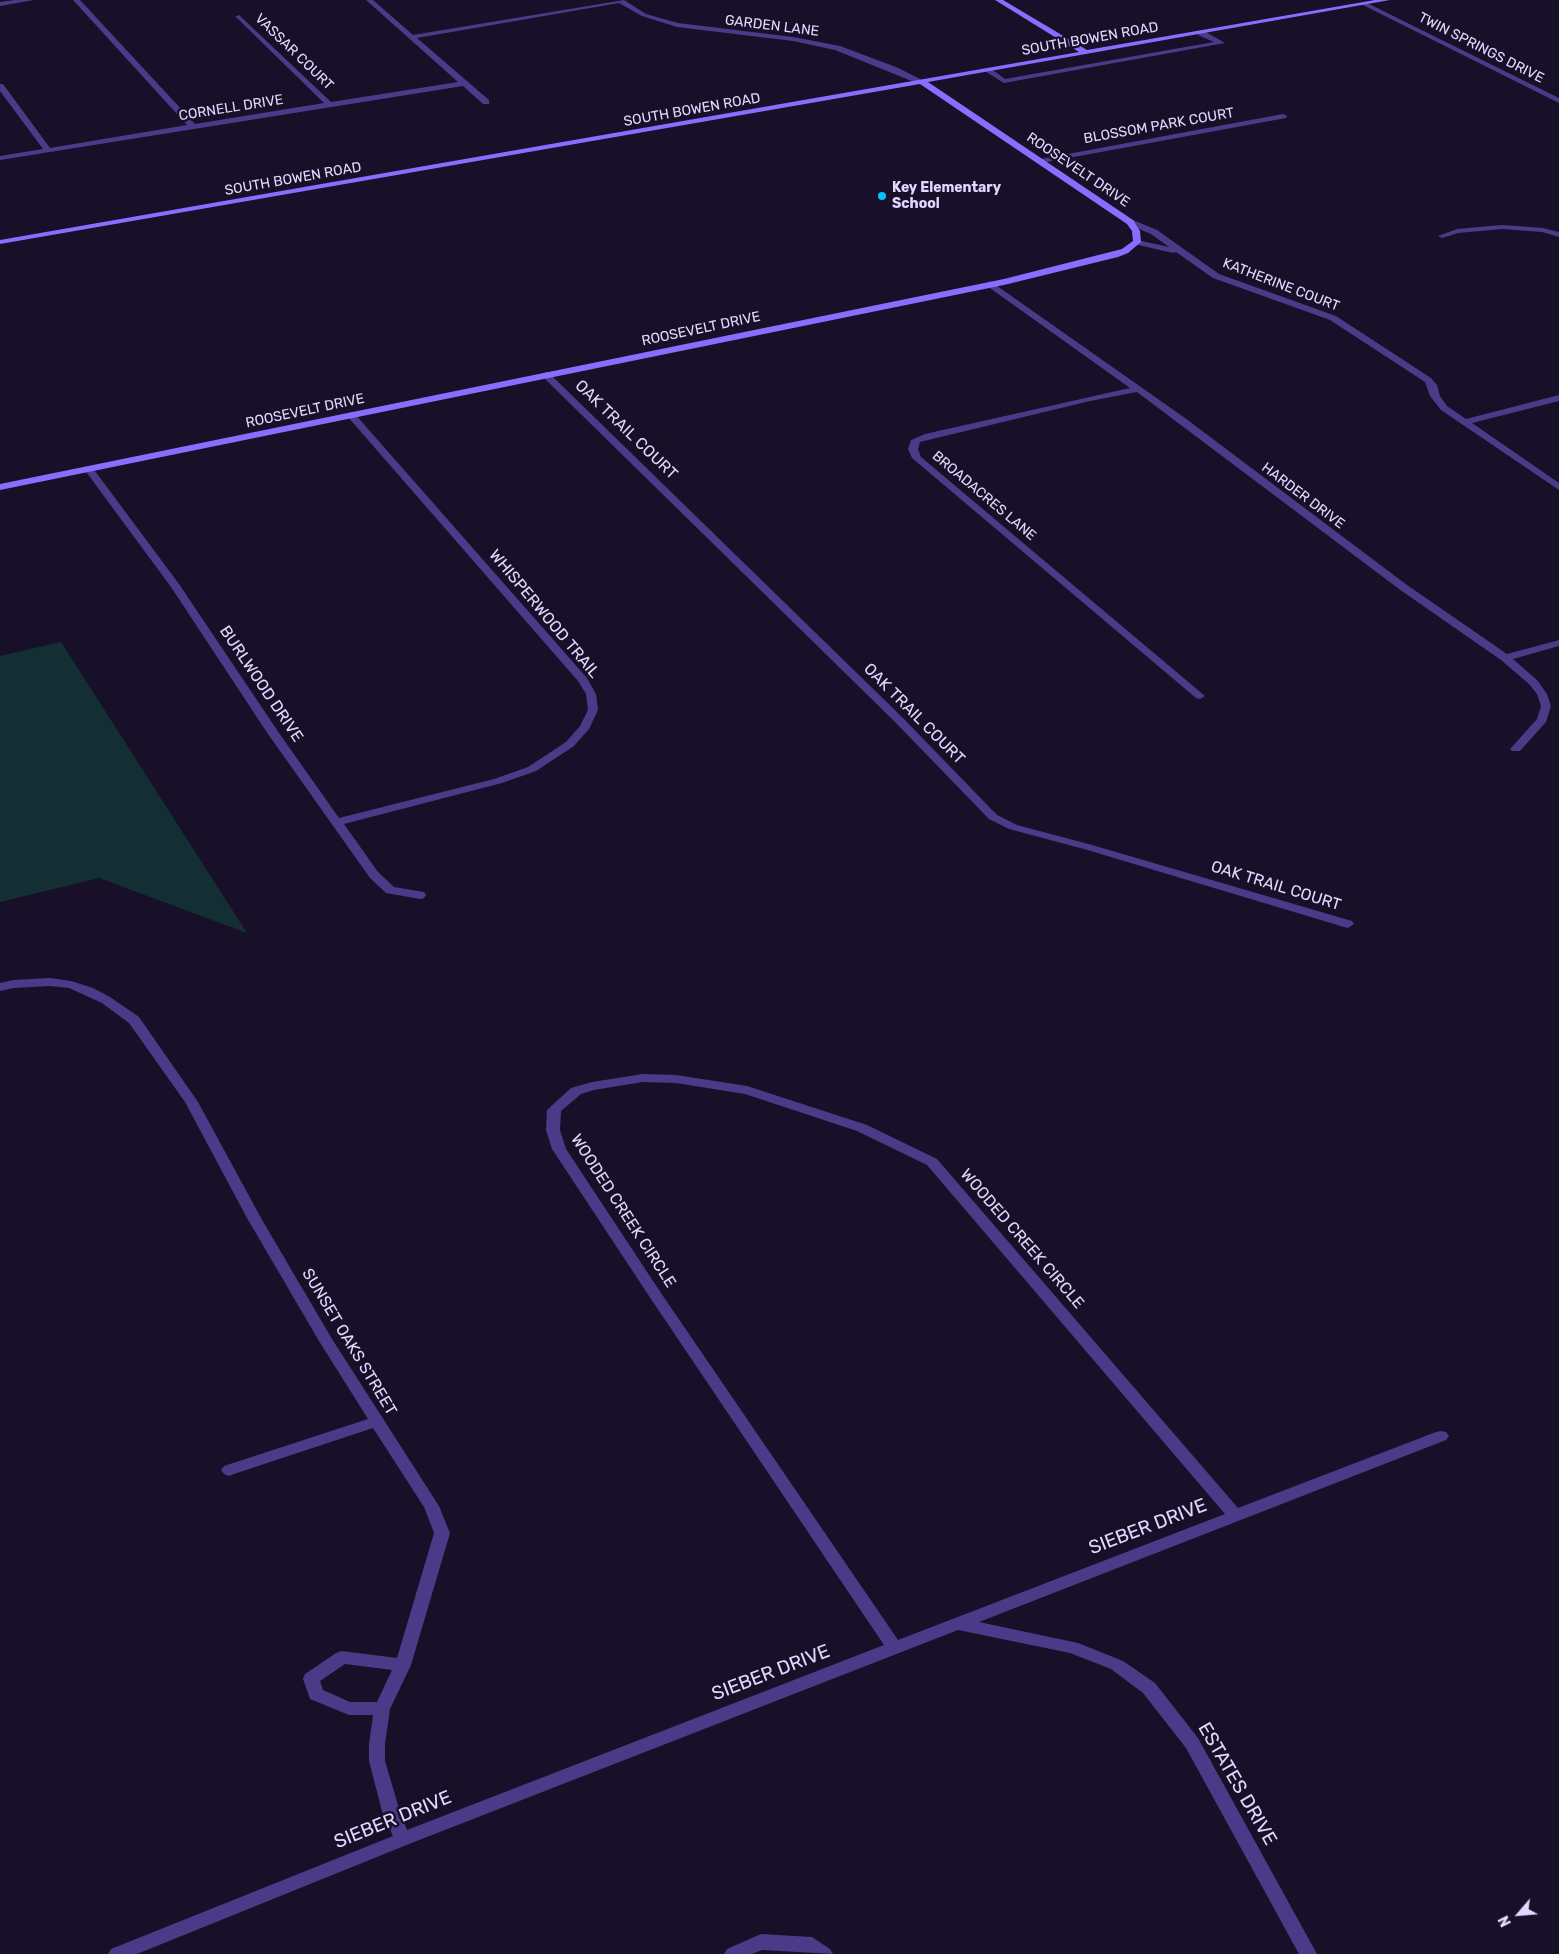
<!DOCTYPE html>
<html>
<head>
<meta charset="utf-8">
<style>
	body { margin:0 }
	#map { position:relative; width:1559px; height:1954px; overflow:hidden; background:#181028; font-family:Rubik,sans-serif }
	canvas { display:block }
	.north { position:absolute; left:1494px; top:1889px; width:50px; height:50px; -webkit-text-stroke:4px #181028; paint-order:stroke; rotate:243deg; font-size:14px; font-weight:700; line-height:20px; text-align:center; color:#e2d7ff }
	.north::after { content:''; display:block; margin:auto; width:18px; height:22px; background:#e2d7ff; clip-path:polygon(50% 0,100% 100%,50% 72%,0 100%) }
</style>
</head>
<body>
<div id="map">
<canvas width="1559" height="1954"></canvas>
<div class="north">N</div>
</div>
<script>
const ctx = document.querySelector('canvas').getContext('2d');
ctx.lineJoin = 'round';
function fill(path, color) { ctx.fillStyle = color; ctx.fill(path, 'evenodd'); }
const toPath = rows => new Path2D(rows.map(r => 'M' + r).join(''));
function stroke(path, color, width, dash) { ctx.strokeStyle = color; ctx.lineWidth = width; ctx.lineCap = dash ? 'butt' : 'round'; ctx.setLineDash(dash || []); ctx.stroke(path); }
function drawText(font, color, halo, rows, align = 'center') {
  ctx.font = font + ' Rubik,sans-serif'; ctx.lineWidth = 5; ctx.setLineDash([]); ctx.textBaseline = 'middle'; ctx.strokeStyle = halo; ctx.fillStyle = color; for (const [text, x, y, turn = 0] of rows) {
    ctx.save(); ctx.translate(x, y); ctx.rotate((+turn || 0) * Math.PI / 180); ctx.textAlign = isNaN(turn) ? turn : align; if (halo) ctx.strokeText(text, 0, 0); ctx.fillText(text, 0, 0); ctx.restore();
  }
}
const green = toPath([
	[61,642,247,933,99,878,0,902,0,656]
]);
const street = toPath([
	[15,0,34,0,0,6,0,2,15,0],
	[73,0,80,0,195,124,324,103,237,18,235,17,239,15,331,102,458,82,366,0,373,0,413,35,624,0,646,14,678,23,793,37,840,46,896,67,926,82,919,84,835,50,793,41,677,27,642,16,619,3,417,38,489,100,489,104,483,104,463,86,0,160,0,156,43,149,0,91,0,84,3,84,50,148,187,125,73,0],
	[1363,3,1367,3,1559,98,1559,103,1363,5,1363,3],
	[1198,31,1204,31,1225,43,1004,83,983,70,990,68,1005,79,1214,42,1198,35,1198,31],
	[1283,114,1287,116,1286,118,1041,163,1037,161,1041,159,1283,114],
	[1127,220,1133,220,1157,230,1219,274,1336,316,1431,378,1437,385,1440,396,1447,406,1466,419,1559,395,1559,401,1472,423,1559,483,1559,490,1441,410,1430,396,1425,382,1330,320,1213,278,1176,252,1173,253,1134,244,1133,242,1137,240,1169,247,1151,234,1127,224,1127,220],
	[1502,225,1543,228,1559,232,1559,237,1542,232,1502,229,1458,233,1442,238,1438,236,1457,229,1502,225],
	[990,281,1185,418,1407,585,1507,654,1559,640,1559,646,1513,659,1537,680,1547,694,1551,706,1546,722,1520,751,1512,751,1510,749,1512,747,1537,719,1541,706,1537,694,1529,684,1501,660,1399,589,1137,392,1090,401,920,442,918,449,921,457,1205,696,1200,699,1196,698,912,458,908,449,911,440,925,434,1130,388,987,286,986,284,990,281],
	[546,372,549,373,902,717,997,815,1017,825,1092,845,1352,921,1354,924,1348,928,1344,927,1084,849,1009,829,989,819,894,721,543,377,541,375,546,372],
	[351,412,354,413,587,678,596,694,598,710,589,729,574,746,536,771,502,783,344,824,378,872,394,887,424,892,426,895,424,898,420,899,386,893,370,878,268,734,171,587,84,469,86,467,92,467,179,584,279,733,339,818,494,779,528,767,566,742,580,726,588,710,586,694,578,681,348,417,346,415,351,412],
	[50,978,71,981,93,988,110,997,139,1017,198,1102,261,1218,332,1339,439,1506,450,1533,411,1665,390,1709,385,1744,385,1761,401,1815,407,1830,884,1645,651,1299,552,1149,546,1130,547,1110,571,1088,592,1082,643,1074,676,1075,747,1086,867,1125,937,1159,1238,1508,1436,1432,1441,1431,1446,1432,1449,1436,1446,1440,979,1622,1078,1643,1123,1661,1155,1683,1198,1738,1317,1954,1299,1954,1186,1748,1143,1693,1111,1669,1070,1653,958,1630,409,1844,137,1954,108,1954,111,1949,393,1836,383,1815,369,1761,369,1744,373,1715,349,1715,310,1699,303,1679,305,1674,336,1653,342,1651,397,1658,434,1533,424,1507,373,1428,234,1474,229,1476,224,1474,221,1470,224,1466,368,1419,319,1341,247,1218,185,1102,129,1023,102,1003,69,988,50,986,13,988,0,991,0,983,13,980,50,978],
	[643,1082,676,1083,745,1094,857,1131,927,1165,1225,1514,898,1640,661,1293,566,1149,560,1130,561,1111,581,1094,594,1090,643,1082],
	[345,1664,392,1670,377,1702,350,1702,323,1690,320,1681,345,1664],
	[761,1934,812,1937,830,1949,833,1954,762,1950,752,1954,724,1954,727,1949,761,1934]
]);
const secondary = toPath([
	[995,0,1003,0,1087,50,1375,0,1390,0,928,82,1133,220,1140,231,1141,242,1128,253,1118,257,1004,285,0,490,0,484,1004,279,1122,249,1133,241,1132,231,1127,224,920,84,0,244,0,240,1079,52,995,0]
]);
const markers = [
	[882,196,5,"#03c0ff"]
];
const farStreetnames = [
	["GARDEN LANE",772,26,7],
	["SOUTH BOWEN ROAD",1090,39,-10],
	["TWIN SPRINGS DRIVE",1481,48,27],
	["VASSAR COURT",294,52,44],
	["CORNELL DRIVE",231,108,-9],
	["SOUTH BOWEN ROAD",692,110,-10],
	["BLOSSOM PARK COURT",1159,126,-10],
	["ROOSEVELT DRIVE",1078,170,34],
	["SOUTH BOWEN ROAD",293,179,-10],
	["KATHERINE COURT",1281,285,21],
	["ROOSEVELT DRIVE",701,329,-12],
	["ROOSEVELT DRIVE",305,411,-12],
	["BROADACRES LANE",984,496,40],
	["HARDER DRIVE",1303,496,37]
];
const farPoinames = [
	["Key Elementary",892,188],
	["School",892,204]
];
const streetNames = [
	["OAK TRAIL COURT",626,430,44],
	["WHISPERWOOD TRAIL",544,614,50],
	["BURLWOOD DRIVE",261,684,56],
	["OAK TRAIL COURT",914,714,45],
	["OAK TRAIL COURT",1276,886,17],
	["WOODED CREEK CIRCLE",623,1211,57],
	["WOODED CREEK CIRCLE",1022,1239,49],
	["SUNSET OAKS STREET",349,1342,59]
];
const nearStreetnames = [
	["SIEBER DRIVE",1148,1527,-21],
	["SIEBER DRIVE",771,1673,-21],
	["ESTATES DRIVE",1237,1784,60],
	["SIEBER DRIVE",393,1820,-22]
];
fill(green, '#132f33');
fill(street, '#493b88');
fill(secondary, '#886eff');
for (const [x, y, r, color] of markers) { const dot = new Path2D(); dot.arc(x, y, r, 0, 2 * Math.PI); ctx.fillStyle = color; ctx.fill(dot); stroke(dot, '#181028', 2); }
drawText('14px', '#e2d7ff', '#181028', farStreetnames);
drawText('bold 14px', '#e2d7ff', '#181028', farPoinames, 'left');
drawText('16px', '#e2d7ff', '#181028', streetNames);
drawText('19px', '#e2d7ff', '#181028', nearStreetnames);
</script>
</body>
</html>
